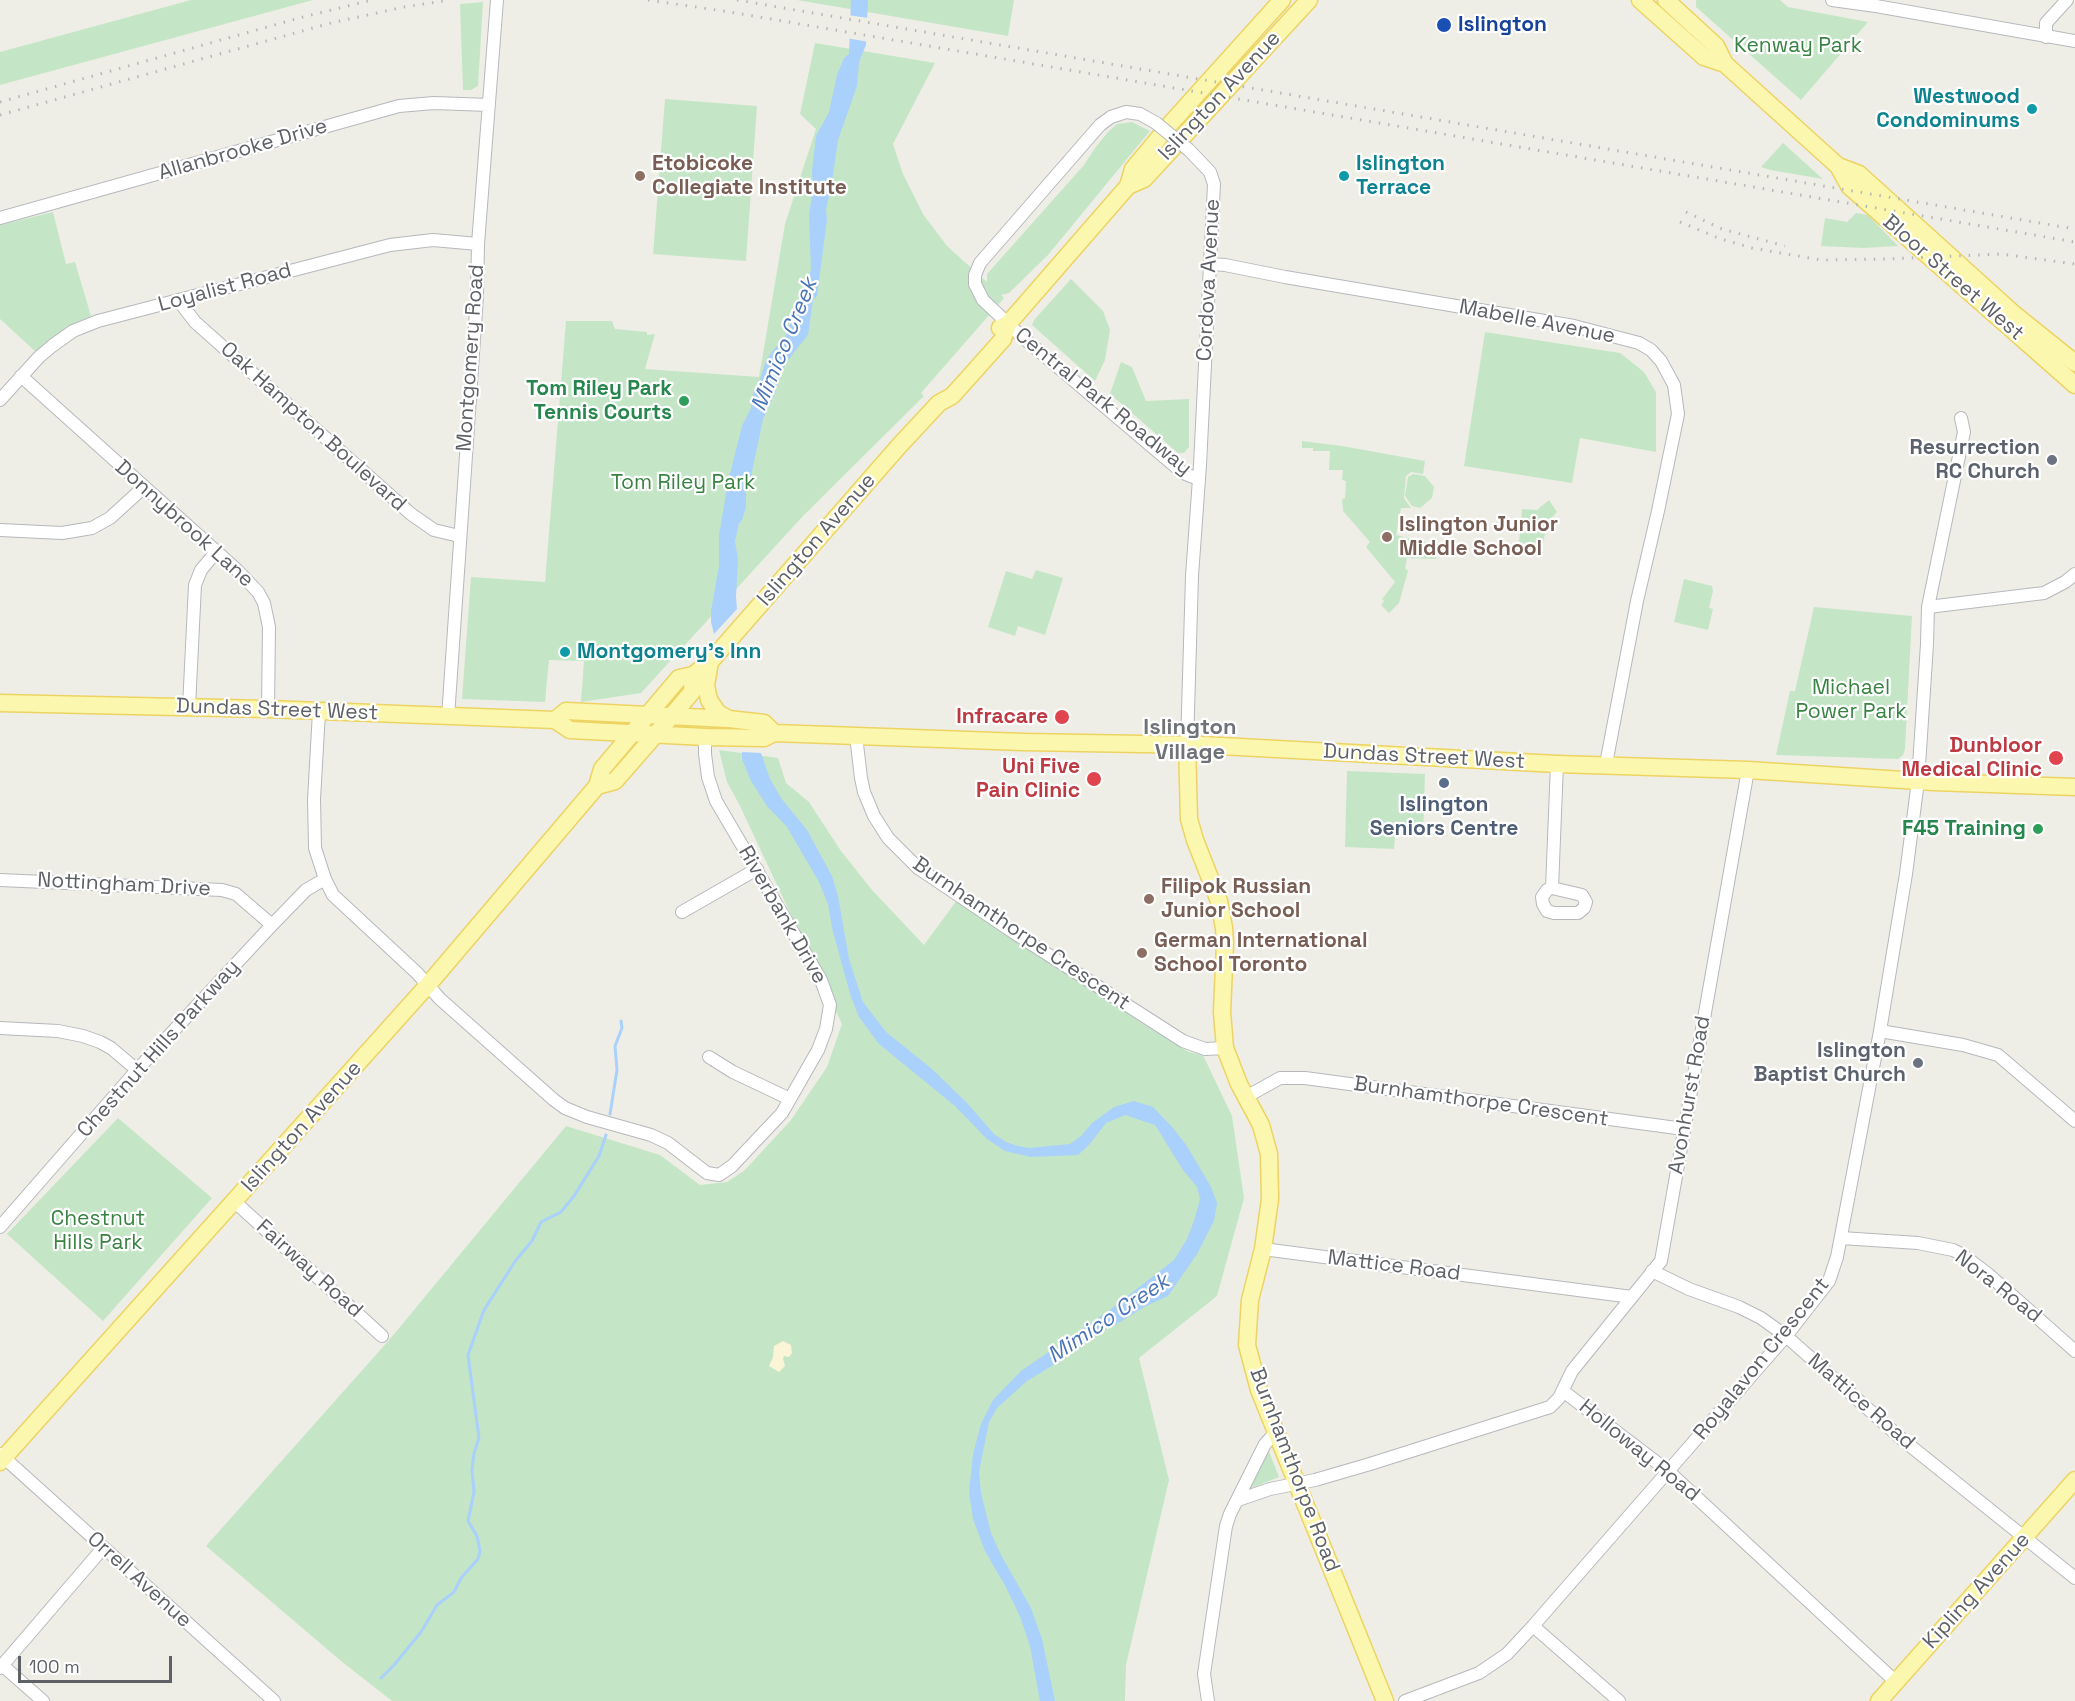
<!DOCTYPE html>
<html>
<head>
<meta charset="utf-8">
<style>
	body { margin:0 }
	#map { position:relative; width:2075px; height:1701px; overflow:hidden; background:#efeee6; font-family:"Space Grotesk",sans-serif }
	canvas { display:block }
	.scale { position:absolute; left:18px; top:1656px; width:154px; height:27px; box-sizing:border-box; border:3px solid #5e6166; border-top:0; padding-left:8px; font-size:18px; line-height:21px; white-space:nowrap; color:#5e6166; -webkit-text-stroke:4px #fff; paint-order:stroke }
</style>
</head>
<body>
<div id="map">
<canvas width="2075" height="1701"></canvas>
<div class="scale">100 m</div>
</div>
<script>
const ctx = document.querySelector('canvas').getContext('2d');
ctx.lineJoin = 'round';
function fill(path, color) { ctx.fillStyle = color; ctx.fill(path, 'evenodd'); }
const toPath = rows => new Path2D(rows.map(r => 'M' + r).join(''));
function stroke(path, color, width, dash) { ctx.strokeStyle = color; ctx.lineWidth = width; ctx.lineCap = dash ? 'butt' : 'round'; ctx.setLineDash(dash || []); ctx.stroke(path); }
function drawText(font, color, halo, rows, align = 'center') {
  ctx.font = font + ' "Space Grotesk",sans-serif'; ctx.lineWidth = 4.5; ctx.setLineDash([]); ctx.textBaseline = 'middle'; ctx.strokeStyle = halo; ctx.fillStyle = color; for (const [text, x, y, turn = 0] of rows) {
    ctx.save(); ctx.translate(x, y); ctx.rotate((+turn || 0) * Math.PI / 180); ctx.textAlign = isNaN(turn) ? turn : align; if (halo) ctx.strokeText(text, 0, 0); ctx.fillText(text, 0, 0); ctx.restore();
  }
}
const green = toPath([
	[191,0,313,0,0,85,0,52],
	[797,0,1014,0,1008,36],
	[1696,0,1780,0,1788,7,1868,22,1801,100,1696,7],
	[483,2,478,86,471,90,463,90,460,4],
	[815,43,935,63,893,144,903,174,923,214,947,246,987,282,987,274,1084,165,1095,148,1108,132,1117,124,1132,122,1150,131,1048,255,1009,293,1001,295,1004,298,921,393,924,396,803,516,641,693,581,702,584,661,549,660,545,702,462,699,471,577,545,582,566,321,612,321,615,329,647,332,647,335,655,334,645,369,759,377,785,224,816,129,800,114],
	[665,99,757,106,746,261,653,254],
	[1783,143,1823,179,1770,170,1761,167],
	[53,212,66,264,75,262,91,316,68,326,36,352,0,319,0,225],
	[1856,213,1868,215,1898,246,1863,248,1821,246,1825,218,1847,222],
	[1071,279,1103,311,1110,330,1105,360,1095,381,1032,325,1034,320],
	[1485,332,1620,353,1644,372,1656,392,1656,452,1580,438,1572,483,1464,466],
	[1121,362,1132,367,1146,401,1189,399,1189,447,1184,453,1178,453,1110,394],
	[1302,441,1342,446,1425,461,1423,474,1411,472,1406,476,1404,498,1411,508,1401,508,1396,535,1441,546,1436,559,1407,558,1405,568,1408,571,1399,603,1389,613,1381,605,1384,601,1382,599,1395,582,1366,547,1370,542,1343,511,1342,499,1345,498,1346,481,1342,480,1343,470,1329,470,1330,451,1313,451,1313,448,1302,448],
	[1413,474,1425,476,1434,487,1432,498,1420,508,1412,506,1405,496,1408,477],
	[1549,500,1557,512,1547,523,1542,549,1519,543,1522,509,1537,510],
	[1036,570,1063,578,1045,635,1018,626,1015,636,988,627,1006,571,1032,579],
	[1684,579,1712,586,1713,591,1709,608,1713,609,1708,630,1674,622],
	[1814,607,1912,616,1905,749,1903,755,1898,759,1776,755,1790,691,1795,691],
	[719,750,778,758,786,783,809,802,841,851,872,890,924,945,957,900,1149,1028,1189,1052,1203,1055,1232,1116,1244,1198,1217,1296,1139,1358,1169,1480,1126,1665,1125,1701,392,1701,341,1661,206,1546,390,1339,566,1126,660,1155,700,1185,727,1182,745,1170,791,1120,827,1067,842,1024,740,806,727,782],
	[1347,771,1425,774,1423,836,1395,835,1394,849,1345,847],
	[118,1118,212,1198,103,1321,7,1234],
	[1266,1444,1279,1477,1251,1488,1247,1482]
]);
const sand = toPath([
	[783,1341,791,1345,792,1353,789,1357,784,1356,783,1359,785,1366,779,1372,769,1366,773,1357,774,1346]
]);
const water = toPath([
	[851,0,868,0,866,45,859,62,857,86,838,140,831,188,826,209,827,220,817,296,813,300,808,335,787,361,777,383,776,391,763,419,750,481,746,489,746,507,742,520,739,523,735,541,738,560,736,597,737,609,714,634,711,622,711,611,719,566,719,536,728,482,742,426,751,408,755,386,759,383,766,360,776,347,783,343,792,319,801,300,811,269,809,215,813,187,812,171,816,136,829,112,837,75,844,58,849,54],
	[742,752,761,753,770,779,781,798,807,830,832,876,838,896,849,959,863,1002,886,1032,932,1069,967,1103,994,1134,1006,1142,1018,1146,1029,1148,1070,1144,1081,1136,1092,1123,1114,1107,1134,1101,1153,1107,1173,1128,1187,1146,1211,1187,1217,1203,1214,1221,1197,1254,1168,1296,1144,1307,1112,1327,1098,1330,1068,1356,1027,1381,997,1408,989,1422,979,1472,981,1493,991,1533,1001,1555,1031,1608,1042,1639,1055,1701,1040,1701,1030,1646,1021,1619,1007,1589,985,1551,973,1519,969,1492,973,1454,981,1424,993,1400,1021,1371,1111,1309,1174,1260,1187,1239,1195,1218,1200,1199,1197,1187,1183,1170,1155,1125,1125,1115,1106,1123,1089,1145,1078,1155,1031,1157,1005,1151,987,1139,955,1106,879,1044,859,1017,851,997,832,928,828,904,819,882,787,827,767,806,751,781,742,759]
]);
const pier = toPath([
	[847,15,869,18,869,42,846,38]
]);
const stream = toPath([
	[610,1114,617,1070,615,1046,622,1028,621,1021],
	[381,1678,394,1665,421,1632,437,1605,454,1592,461,1578,478,1559,480,1551,477,1536,468,1521,474,1492,472,1470,474,1453,479,1438,468,1355,484,1310,516,1260,532,1241,541,1222,561,1212,574,1196,599,1156,606,1135]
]);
const minor = toPath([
	[1832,0,1876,6,2075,41],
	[2046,37,2046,23,2067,0],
	[1156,123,1140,114,1126,112,1111,117,1100,125,980,263,975,275,975,284,983,300,1020,335,1183,473,1198,479],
	[0,218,399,106,434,103,489,105],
	[1211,264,1225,265,1285,277,1574,326,1639,343,1651,350,1661,361,1674,385,1678,414,1658,511,1637,601,1606,764],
	[179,301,195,322,411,514,434,530,459,536],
	[21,376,237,570,258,592,264,603,269,627,268,709],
	[0,400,39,357,52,346,73,331,98,321,390,245,433,240,478,244],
	[0,530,62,533,92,528,110,518,144,487],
	[1928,607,2044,593,2065,582,2075,574],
	[189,707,195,585,201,570,216,552],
	[319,712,314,799,315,848,325,879,333,895,417,973,440,999,554,1100,565,1108,587,1117,651,1135,668,1143,707,1173,719,1175,732,1166,782,1113,818,1050,826,1029,830,1005,821,980,716,801,708,777,705,754,705,737],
	[448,717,477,296,478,244,497,0],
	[856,736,861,778,864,792,874,816,888,838,918,868,1016,934,1183,1041,1205,1049,1225,1048],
	[1187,745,1192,576,1200,465,1214,184,1210,172,1189,150],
	[0,880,222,890,236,894,272,925],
	[1552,888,1557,764],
	[1552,888,1582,895,1586,902,1584,908,1578,913,1554,913,1547,911,1543,904,1542,897,1547,890,1552,888],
	[682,912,757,869],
	[0,1028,58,1031,83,1036,100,1042,111,1048,137,1070],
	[1880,1031,1963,1045,1998,1055,2075,1121],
	[709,1057,733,1072,790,1099],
	[1246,1097,1280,1078,1305,1078,1684,1129],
	[235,1202,382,1336],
	[0,1227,137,1070,272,925,306,890,325,879],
	[1841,1238,1918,1243,1953,1250,1963,1255,1988,1274,2075,1351],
	[1263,1249,1632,1297],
	[1652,1271,1689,1289,1739,1307,1761,1318,1786,1336,1903,1440,2075,1578],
	[1563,1391,1668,1471,1896,1682],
	[0,1454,274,1701],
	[1238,1500,1270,1489,1315,1480,1370,1464,1550,1407,1559,1398,1572,1371,1661,1261,1748,770],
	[1533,1626,1619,1701],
	[2,1665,43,1701],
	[0,1668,103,1548],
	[1208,1701,1204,1674,1226,1526,1230,1514,1265,1444,1277,1431],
	[1405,1701,1479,1673,1507,1654,1533,1626,1786,1336,1829,1281,1837,1257,1880,1031,1906,874,1918,781,1927,644,1928,607,1964,432,1961,418]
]);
const major = toPath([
	[1640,0,1704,57,1725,64],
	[1666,0,1716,46,1725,64,1838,166,1849,186,2075,385],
	[1838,166,1859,174,2014,314,2075,363],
	[1128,186,1133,169,1172,122,1282,0],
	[1000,328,1008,324,1128,186,1144,179,1309,0],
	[710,662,706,685,709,700,718,713,729,719],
	[0,703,268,709,555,720,570,730,705,737,764,738,774,733,1023,742,1202,745,1557,764,1748,770,1934,782,2075,787],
	[555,720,566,711,729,719,764,723,774,733],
	[1187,745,1189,819,1195,840,1219,901,1224,928,1225,943,1222,1012,1225,1048,1239,1084,1261,1125,1269,1154,1270,1199,1263,1249,1250,1300,1247,1345,1259,1390,1385,1701],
	[597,786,615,781,656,734,692,692,693,675],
	[0,1462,427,986,597,786,602,769,679,678,693,675,710,662,899,446,939,403,952,396,970,376,1003,339,1008,324],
	[1879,1701,2075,1480]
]);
const rail = toPath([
	[648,0,730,12,2075,242],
	[737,0,2075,229],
	[0,102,303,17,372,0],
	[0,115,331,23,404,7,450,0],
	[1686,212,1722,229,1785,246],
	[1680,222,1721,239,1752,248,1821,260,1887,259,2001,254,2075,264]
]);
const minorBridge = toPath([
	[1156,123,1189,150]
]);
const markers = [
	[1444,25,8,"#1a4fb4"],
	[2032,109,6,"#0f9aa8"],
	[640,176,6,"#8d6e63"],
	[1344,176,6,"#0f9aa8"],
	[684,401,6,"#2e9e5b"],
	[2052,460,6,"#6b7280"],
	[1387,537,6,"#8d6e63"],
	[565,652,6,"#0f9aa8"],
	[1062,717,8,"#e0444e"],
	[2056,758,8,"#e0444e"],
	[1094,779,8,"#e0444e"],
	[1444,783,6,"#5c6f8a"],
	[2038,829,6,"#2e9e5b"],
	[1149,899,6,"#8d6e63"],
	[1142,953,6,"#8d6e63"],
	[1918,1063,6,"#6b7280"]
];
const transitNames = [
	["Islington",1458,25]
];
const parkNames = [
	["Kenway Park",1798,46],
	["Tom Riley Park",683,483],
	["Michael",1851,688],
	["Power Park",1851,712],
	["Chestnut",98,1219],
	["Hills Park",98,1243]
];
const streetNames = [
	["Islington Avenue",1220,96,-47],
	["Allanbrooke Drive",243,150,-16],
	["Bloor Street West",1953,278,41],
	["Cordova Avenue",1209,280,-87],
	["Loyalist Road",225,288,-15],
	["Mabelle Avenue",1537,322,11],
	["Montgomery Road",471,358,-86],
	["Central Park Roadway",1103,402,39],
	["Oak Hampton Boulevard",313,427,42],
	["Donnybrook Lane",184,524,42],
	["Islington Avenue",817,540,-49],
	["Dundas Street West",277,710,2],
	["Dundas Street West",1424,757,3],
	["Nottingham Drive",124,885,3],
	["Riverbank Drive",782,915,60],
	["Burnhamthorpe Crescent",1021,934,34],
	["Chestnut Hills Parkway",159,1049,-48],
	["Avonhurst Road",1690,1095,-80],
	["Burnhamthorpe Crescent",1481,1102,8],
	["Islington Avenue",302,1127,-48],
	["Mattice Road",1394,1266,7],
	["Fairway Road",309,1269,42],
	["Nora Road",1998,1287,38],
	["Royalavon Crescent",1762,1359,-51],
	["Mattice Road",1861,1402,41],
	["Holloway Road",1639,1451,39],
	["Burnhamthorpe Road",1294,1470,69],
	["Orrell Avenue",139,1580,42],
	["Kipling Avenue",1977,1591,-48]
];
const cultureNames = [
	["Westwood",2020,97,"right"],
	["Condominums",2020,121,"right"],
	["Islington",1356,164],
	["Terrace",1356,188],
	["Montgomery's Inn",577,652]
];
const educationNames = [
	["Etobicoke",652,164],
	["Collegiate Institute",652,188],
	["Islington Junior",1399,525],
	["Middle School",1399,549],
	["Filipok Russian",1161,887],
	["Junior School",1161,911],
	["German International",1154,941],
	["School Toronto",1154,965]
];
const leisureNames = [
	["Tom Riley Park",672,389],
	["Tennis Courts",672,413],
	["F45 Training",2026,829]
];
const worshipNames = [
	["Resurrection",2040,448],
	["RC Church",2040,472],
	["Islington",1906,1051],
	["Baptist Church",1906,1075]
];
const healthNames = [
	["Infracare",1048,717],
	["Dunbloor",2042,746],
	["Medical Clinic",2042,770],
	["Uni Five",1080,767],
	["Pain Clinic",1080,791]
];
const serviceNames = [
	["Islington",1444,805],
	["Seniors Centre",1444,829]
];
const waterNames = [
	["Mimico Creek",785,345,-68],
	["Mimico Creek",1109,1319,-34]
];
const neighbourhoodNames = [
	["Islington",1190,728],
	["Village",1190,753]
];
fill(green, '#c4e6c7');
fill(sand, '#faf5d7');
fill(water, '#aad0fc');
fill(pier, '#efeee6');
stroke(stream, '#aad0fc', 3);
stroke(minor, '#b6b8bc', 14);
stroke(major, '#edd362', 19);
stroke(minor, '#fff', 12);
stroke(major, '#fcf7af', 16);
stroke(rail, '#b6b7b7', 3, [1.5, 8]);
stroke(minorBridge, '#b6b8bc', 14, []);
stroke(minorBridge, '#fff', 12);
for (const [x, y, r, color] of markers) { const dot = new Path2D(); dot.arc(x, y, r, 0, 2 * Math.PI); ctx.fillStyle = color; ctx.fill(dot); stroke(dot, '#fff', 2); }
drawText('bold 21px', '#164399', '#fff', transitNames, 'left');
drawText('21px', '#388342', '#fff', parkNames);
drawText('21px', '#5e6166', '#fff', streetNames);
drawText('bold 21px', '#0d838f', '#fff', cultureNames, 'left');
drawText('bold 21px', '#785e54', '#fff', educationNames, 'left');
drawText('bold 21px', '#27864d', '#fff', leisureNames, 'right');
drawText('bold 21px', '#5b616d', '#fff', worshipNames, 'right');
drawText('bold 21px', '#be3a42', '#fff', healthNames, 'right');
drawText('bold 21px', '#4e5e75', '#fff', serviceNames);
drawText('italic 22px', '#4974b7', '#fff', waterNames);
drawText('bold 22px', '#6f7378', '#fff', neighbourhoodNames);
</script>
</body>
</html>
